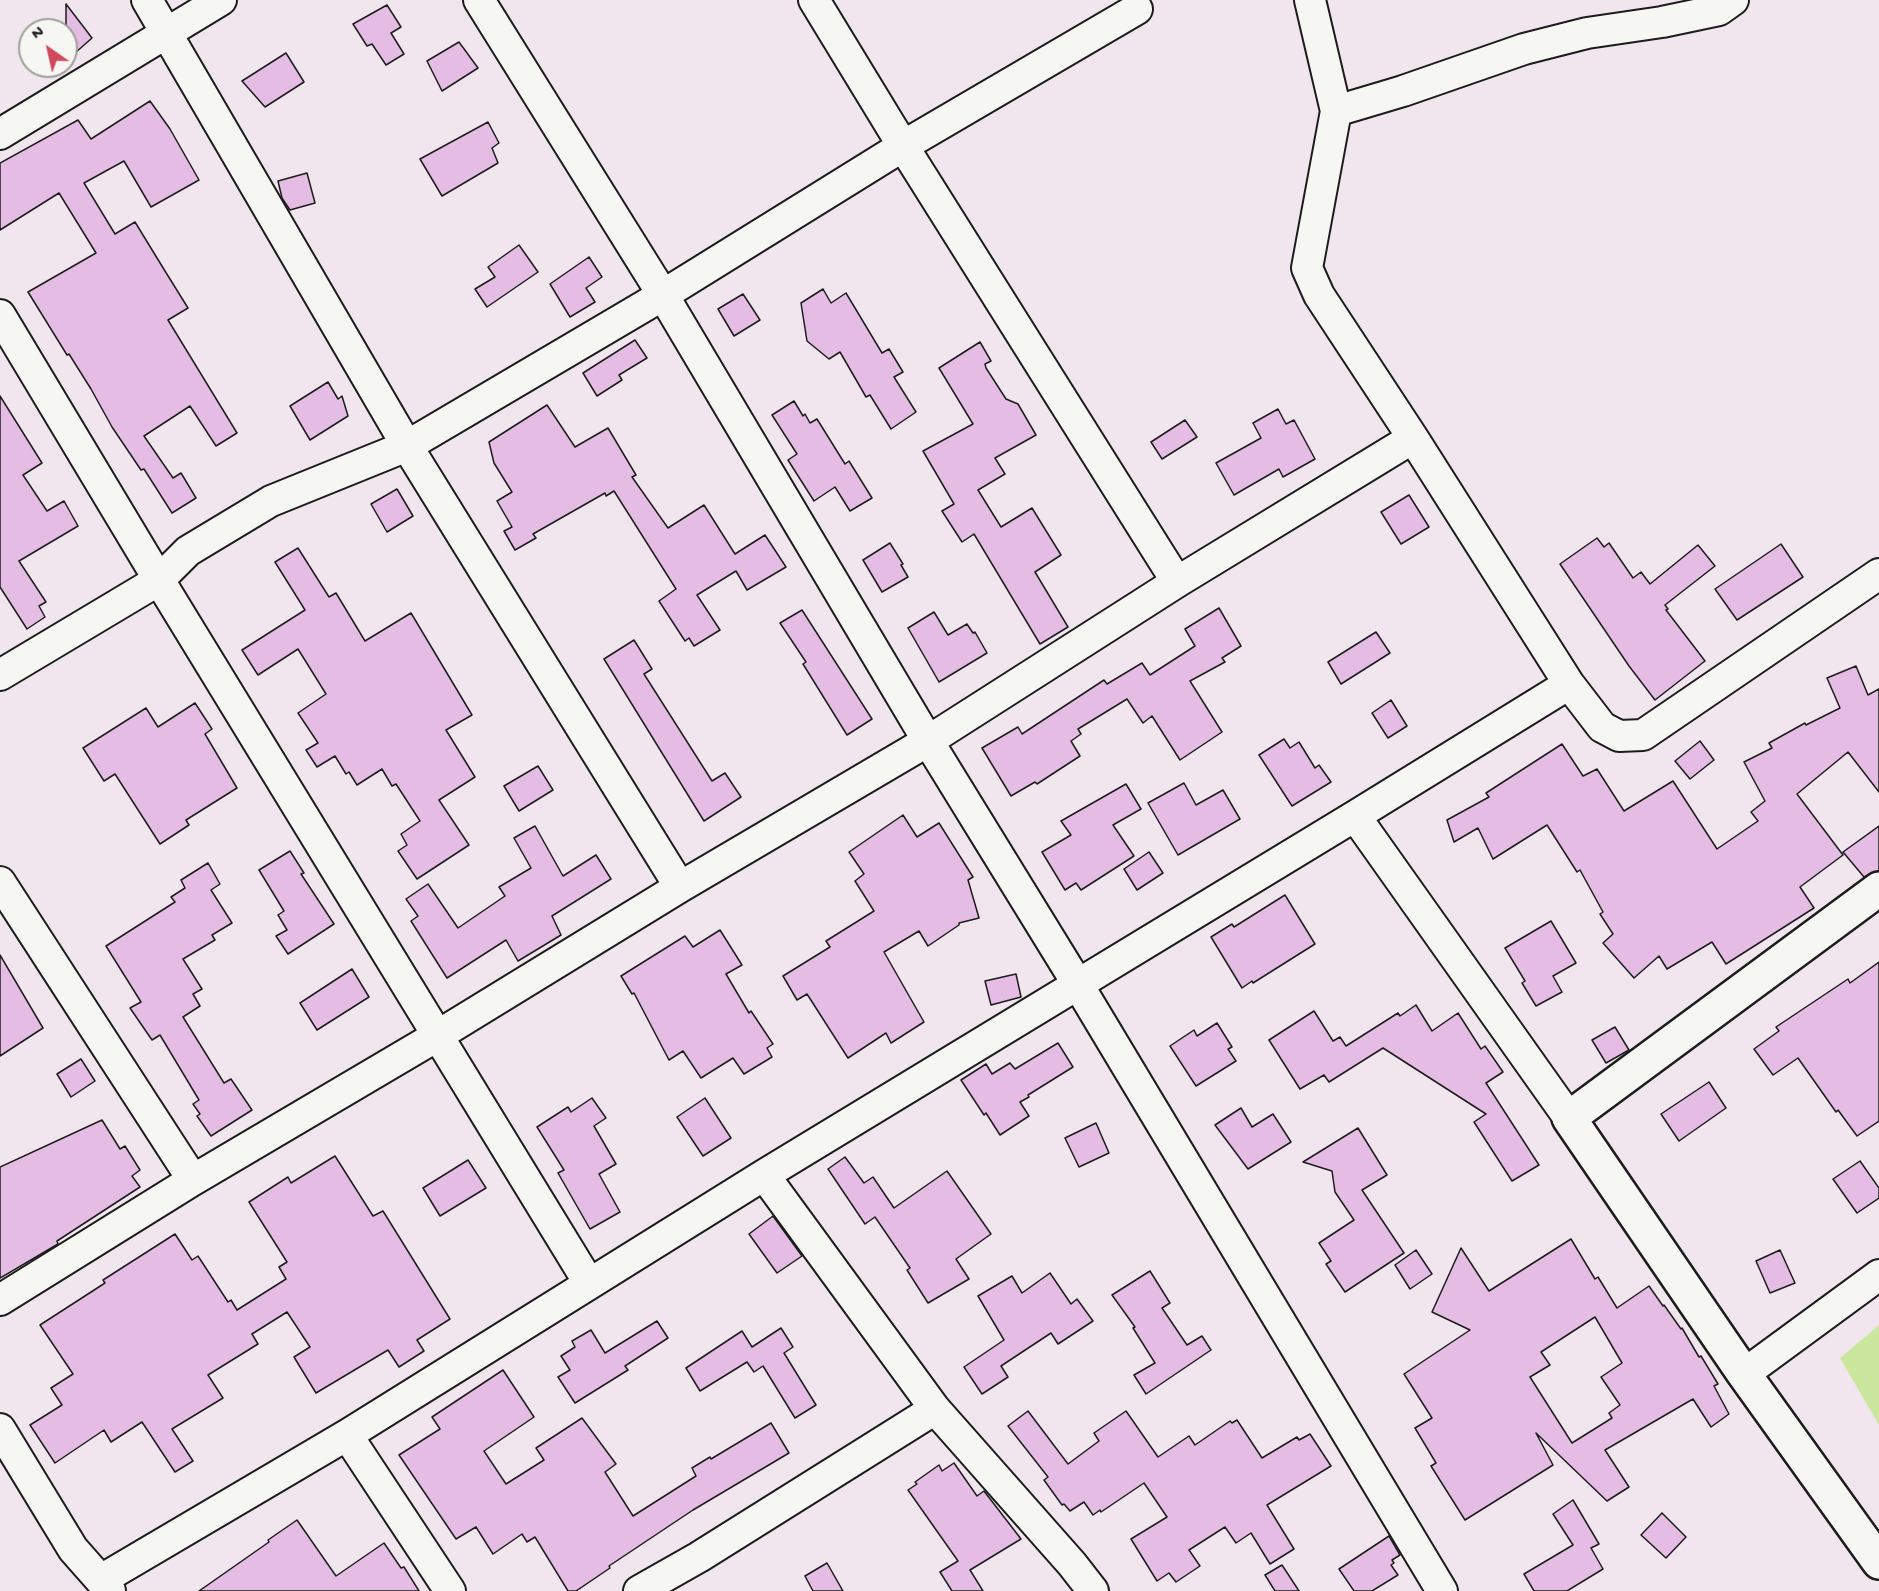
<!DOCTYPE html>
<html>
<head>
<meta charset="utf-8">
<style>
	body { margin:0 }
	#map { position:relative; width:1879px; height:1591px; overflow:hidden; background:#f1e5ee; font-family:"Gochi Hand",sans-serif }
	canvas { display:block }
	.north { position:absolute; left:18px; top:18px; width:60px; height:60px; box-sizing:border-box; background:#f6f6f2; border:2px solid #9f9f9c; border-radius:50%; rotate:326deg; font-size:16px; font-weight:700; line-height:24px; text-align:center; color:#1c1c1c }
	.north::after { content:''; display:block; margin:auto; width:21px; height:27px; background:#d1495b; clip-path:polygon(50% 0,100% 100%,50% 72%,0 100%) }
</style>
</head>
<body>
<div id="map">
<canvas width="1879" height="1591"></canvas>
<div class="north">N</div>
</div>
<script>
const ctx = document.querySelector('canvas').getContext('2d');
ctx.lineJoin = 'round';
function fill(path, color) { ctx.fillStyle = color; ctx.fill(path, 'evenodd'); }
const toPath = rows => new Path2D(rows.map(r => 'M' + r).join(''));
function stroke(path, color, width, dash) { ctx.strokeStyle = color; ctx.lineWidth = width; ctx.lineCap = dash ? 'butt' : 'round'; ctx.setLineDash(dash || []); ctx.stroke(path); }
const green = toPath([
	[1879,1325,1879,1425,1840,1358]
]);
const building = toPath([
	[66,4,92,38,66,61,66,4],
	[387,5,401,27,391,33,404,54,386,65,372,44,367,46,353,24,387,5],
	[459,42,478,68,442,91,427,61,459,42],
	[286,53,304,82,265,107,242,81,286,53],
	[150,101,170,129,199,180,151,207,124,161,84,183,115,234,135,222,165,271,188,308,168,320,237,433,216,446,190,406,144,436,173,478,181,473,196,498,172,513,144,469,141,470,112,427,91,389,69,354,67,355,28,292,96,253,59,193,0,230,0,163,78,120,91,139,150,101],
	[488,122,499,143,492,148,498,163,442,196,420,159,488,122],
	[307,173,315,203,290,210,282,198,278,181,307,173],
	[519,245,538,272,487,307,475,289,495,277,488,267,519,245],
	[589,257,602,277,586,288,595,302,570,317,550,284,589,257],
	[823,289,831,303,846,293,882,353,889,349,903,372,894,377,916,412,891,429,870,395,866,397,840,352,829,359,807,341,801,303,823,289],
	[743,294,760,320,734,336,718,309,743,294],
	[635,340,647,358,619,375,622,380,597,396,583,373,635,340],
	[980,342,991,361,985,364,986,368,1006,399,1018,404,1036,435,995,458,1005,474,978,490,1001,527,1032,508,1061,555,1035,572,1068,627,1040,644,974,534,962,542,942,511,954,504,923,451,973,424,939,368,980,342],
	[328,382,338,399,342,396,348,416,310,440,290,406,328,382],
	[0,396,42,463,23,475,47,511,64,501,78,526,19,561,46,602,39,606,45,617,27,629,0,587,0,396],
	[794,401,803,416,805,414,810,423,817,419,845,464,849,461,872,498,850,511,835,487,814,501,788,460,797,454,772,415,794,401],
	[547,405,575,447,608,428,636,475,632,477,668,528,704,505,735,554,765,535,786,567,747,590,736,571,697,595,720,630,694,646,689,638,685,641,659,601,676,589,614,491,606,496,605,493,533,534,536,538,515,550,504,531,512,527,497,501,512,492,494,463,489,442,547,405],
	[1278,409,1286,424,1294,420,1315,459,1283,477,1279,469,1234,495,1216,463,1261,438,1253,423,1278,409],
	[1185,420,1197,437,1162,459,1151,442,1185,420],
	[397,489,413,516,387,532,371,504,397,489],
	[1409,495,1429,527,1401,544,1381,512,1409,495],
	[1597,538,1604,547,1609,543,1633,578,1641,572,1650,584,1698,545,1715,566,1665,605,1668,609,1666,610,1705,661,1655,700,1629,666,1560,564,1597,538],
	[890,543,903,564,901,565,908,577,882,592,863,560,890,543],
	[1781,544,1803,577,1737,620,1715,589,1781,544],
	[298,548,329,597,336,593,365,641,411,613,472,715,446,730,475,777,439,800,469,845,417,879,398,851,407,845,401,834,420,821,396,784,392,786,382,769,357,785,349,772,346,774,335,756,317,767,306,750,318,743,298,713,326,694,298,649,258,675,242,650,305,610,275,562,298,548],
	[1219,608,1241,646,1222,658,1225,662,1190,681,1222,732,1180,760,1152,716,1143,723,1127,699,1078,729,1081,734,1071,741,1080,756,1037,784,1035,782,1011,796,982,748,1018,727,1022,734,1104,680,1107,684,1142,663,1150,675,1195,646,1185,629,1219,608],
	[802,610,872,719,847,735,803,664,806,662,780,623,802,610],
	[934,612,948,635,967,624,973,633,975,632,987,653,939,682,908,628,934,612],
	[1376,632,1390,653,1341,684,1328,662,1376,632],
	[634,640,652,669,644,674,712,781,725,773,741,797,704,821,604,659,634,640],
	[1856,666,1868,695,1879,689,1879,792,1848,752,1797,794,1843,855,1800,887,1814,908,1726,964,1712,942,1667,969,1659,956,1634,978,1603,943,1613,934,1600,914,1603,912,1580,870,1577,872,1547,825,1493,859,1478,828,1454,842,1447,820,1489,797,1486,793,1562,744,1583,776,1597,769,1624,811,1673,781,1717,849,1758,821,1751,812,1765,801,1744,762,1772,748,1769,743,1805,723,1806,725,1840,708,1827,678,1856,666],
	[1391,700,1407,726,1388,738,1372,713,1391,700],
	[195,703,212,729,205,734,237,788,186,820,189,825,160,844,115,774,104,781,83,748,146,708,158,727,195,703],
	[1284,739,1290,748,1299,742,1315,768,1319,765,1331,782,1292,806,1259,755,1284,739],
	[1700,741,1714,760,1690,779,1675,761,1700,741],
	[538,766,553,790,519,811,504,786,538,766],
	[1184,783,1196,805,1223,790,1240,819,1178,855,1148,803,1184,783],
	[1126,784,1141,809,1113,825,1134,856,1081,890,1076,883,1065,890,1042,852,1071,835,1061,821,1126,784],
	[903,815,917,837,939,823,973,877,968,880,979,918,959,923,959,925,928,946,919,931,884,952,924,1022,891,1043,886,1033,848,1058,807,994,797,1000,783,976,830,947,826,941,874,911,855,881,864,874,849,852,903,815],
	[535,826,563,876,596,855,611,879,552,916,561,935,518,961,506,940,447,978,411,921,418,916,406,899,428,884,458,928,505,896,499,887,531,868,514,838,535,826],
	[1879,826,1879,871,1864,877,1843,852,1879,826],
	[290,851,304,873,301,874,334,924,288,954,276,936,287,930,278,915,284,911,259,870,290,851],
	[1149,852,1163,873,1137,890,1124,869,1149,852],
	[208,863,220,884,211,890,232,923,212,935,215,940,183,959,202,989,193,994,200,1006,183,1017,224,1083,231,1079,252,1110,211,1136,197,1116,200,1114,193,1104,199,1100,160,1035,152,1040,130,1008,141,1002,106,946,175,902,171,897,185,888,181,880,208,863],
	[1285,895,1315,944,1253,983,1252,981,1242,988,1211,937,1232,924,1234,927,1285,895],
	[1551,921,1576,963,1553,976,1562,992,1536,1006,1522,983,1525,981,1505,948,1551,921],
	[720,930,742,965,726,974,749,1013,751,1011,773,1044,767,1048,772,1057,744,1074,733,1058,701,1078,683,1051,669,1060,634,993,632,994,621,976,685,936,693,947,720,930],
	[0,955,43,1028,0,1056,0,955],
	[1879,962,1879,1121,1857,1136,1838,1110,1836,1112,1798,1058,1773,1075,1754,1049,1779,1031,1776,1027,1848,979,1850,983,1879,962],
	[352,969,369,997,317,1030,300,1003,352,969],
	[1016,974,1021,997,991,1005,985,981,1016,974],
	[1416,1005,1432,1031,1458,1013,1481,1049,1485,1046,1503,1072,1486,1083,1539,1165,1512,1181,1474,1122,1486,1114,1383,1048,1329,1082,1324,1075,1300,1089,1269,1040,1314,1011,1333,1041,1340,1037,1346,1046,1398,1013,1400,1016,1416,1005],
	[1217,1023,1232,1047,1228,1049,1236,1061,1196,1086,1170,1046,1194,1030,1197,1036,1217,1023],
	[1615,1027,1629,1050,1606,1063,1592,1040,1615,1027],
	[1058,1043,1073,1067,1028,1095,1029,1097,1020,1102,1029,1116,1000,1135,986,1113,984,1115,961,1080,986,1064,992,1074,1010,1063,1015,1069,1058,1043],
	[81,1059,95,1081,71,1097,57,1074,81,1059],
	[1709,1082,1726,1108,1679,1141,1661,1114,1709,1082],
	[592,1098,606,1118,594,1126,616,1164,599,1174,620,1212,590,1229,558,1173,564,1170,537,1127,568,1107,571,1112,592,1098],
	[705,1098,731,1138,703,1156,677,1117,705,1098],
	[1241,1108,1252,1127,1273,1114,1291,1142,1248,1169,1215,1125,1241,1108],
	[102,1120,120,1149,125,1146,140,1170,132,1176,140,1187,57,1241,58,1244,0,1278,0,1167,102,1120],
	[1096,1123,1109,1153,1079,1167,1065,1138,1096,1123],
	[1358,1128,1387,1175,1362,1190,1404,1253,1345,1292,1326,1264,1331,1261,1319,1243,1354,1220,1335,1192,1332,1171,1303,1162,1358,1128],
	[335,1156,373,1216,383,1211,450,1319,417,1340,424,1351,399,1367,388,1350,316,1393,294,1357,310,1347,287,1312,252,1334,258,1344,208,1375,223,1398,172,1429,193,1461,175,1472,142,1422,111,1442,104,1430,55,1463,30,1425,62,1405,51,1388,73,1374,40,1325,105,1283,103,1280,175,1234,192,1260,198,1256,228,1302,231,1300,237,1310,286,1279,279,1267,287,1262,249,1202,288,1177,291,1183,335,1156],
	[845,1157,864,1183,873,1177,894,1208,947,1171,991,1234,956,1259,969,1279,928,1303,907,1270,910,1268,875,1217,865,1224,828,1169,845,1157],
	[468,1160,486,1188,440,1216,423,1188,468,1160],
	[1860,1161,1879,1188,1879,1198,1857,1213,1833,1179,1860,1161],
	[773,1216,802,1256,777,1273,749,1234,773,1216],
	[1571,1239,1595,1279,1598,1277,1617,1308,1649,1286,1663,1306,1664,1305,1681,1329,1682,1328,1699,1357,1701,1356,1718,1384,1714,1386,1729,1414,1711,1427,1693,1399,1605,1450,1629,1487,1607,1501,1536,1433,1553,1465,1465,1520,1431,1466,1436,1463,1415,1428,1432,1418,1404,1374,1470,1330,1432,1312,1461,1248,1489,1291,1571,1239],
	[1595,1317,1622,1363,1601,1377,1620,1405,1609,1413,1612,1418,1572,1443,1530,1377,1550,1365,1541,1352,1595,1317],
	[1416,1250,1432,1274,1410,1289,1395,1265,1416,1250],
	[1780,1250,1795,1283,1770,1293,1756,1261,1780,1250],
	[1150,1271,1170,1303,1162,1308,1187,1345,1202,1336,1211,1350,1146,1394,1134,1375,1155,1363,1133,1328,1135,1327,1112,1295,1150,1271],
	[1050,1273,1071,1304,1077,1299,1093,1321,1058,1344,1051,1333,1001,1366,1008,1377,982,1394,964,1367,1004,1340,978,1296,1012,1276,1022,1293,1050,1273],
	[657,1321,668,1338,625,1366,628,1370,575,1403,558,1377,570,1370,561,1356,575,1347,572,1341,591,1330,605,1353,657,1321],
	[781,1328,793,1347,784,1353,816,1405,795,1418,763,1366,754,1372,747,1362,700,1391,686,1368,742,1331,752,1347,781,1328],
	[503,1370,534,1417,484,1451,506,1484,544,1460,536,1448,582,1418,616,1464,605,1472,633,1516,696,1476,692,1468,710,1457,711,1459,771,1423,789,1453,693,1510,609,1566,610,1568,576,1591,568,1591,535,1537,527,1542,522,1534,493,1554,476,1527,456,1539,399,1455,440,1429,432,1417,503,1370],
	[1028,1411,1068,1464,1099,1441,1094,1433,1126,1411,1158,1457,1189,1436,1195,1445,1230,1421,1232,1423,1237,1420,1262,1458,1297,1437,1299,1440,1310,1434,1331,1466,1267,1505,1294,1549,1270,1564,1251,1533,1236,1543,1225,1527,1189,1550,1200,1566,1176,1582,1169,1573,1157,1581,1131,1539,1167,1517,1144,1483,1101,1512,1100,1510,1093,1515,1084,1502,1070,1511,1064,1504,1062,1505,1044,1480,1048,1477,1008,1426,1028,1411],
	[954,1463,977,1496,984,1491,1021,1539,970,1570,983,1591,952,1591,940,1572,958,1561,908,1490,917,1484,915,1482,939,1465,942,1471,954,1463],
	[1573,1500,1599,1544,1591,1548,1603,1569,1567,1591,1534,1591,1524,1574,1573,1545,1553,1514,1573,1500],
	[1662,1513,1686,1537,1666,1558,1641,1535,1662,1513],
	[297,1520,336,1576,384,1543,401,1568,404,1567,419,1591,199,1591,269,1542,268,1540,297,1520],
	[1389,1536,1400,1555,1392,1560,1394,1563,1391,1565,1398,1575,1372,1591,1354,1591,1339,1569,1389,1536],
	[827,1563,843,1591,813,1591,805,1576,827,1563],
	[1282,1565,1299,1591,1275,1591,1265,1575,1282,1565]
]);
const minor = toPath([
	[147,0,407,446,680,887],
	[479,0,663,295,928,741,1077,983,1442,1591],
	[814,0,903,146,1177,582],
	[1336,111,1403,91,1524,49,1587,33,1662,22,1719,10,1733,0],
	[0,134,221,0],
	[0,315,159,580,589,1283],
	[0,675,159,580,188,551,271,501,407,446,663,295,903,146,1137,9],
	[1569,684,1602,727,1619,736,1643,735,1879,574],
	[1355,816,1569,1118],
	[0,882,193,1180],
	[764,1175,935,1409,1072,1564,1093,1591],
	[0,1300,193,1180,437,1036,680,887,928,741,1177,582,1413,438],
	[1744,1374,1879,1275],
	[0,1429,73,1549,110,1591],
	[347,1435,450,1591],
	[101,1580,347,1435,764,1175,1355,816,1569,684,1413,438,1319,295,1307,268,1336,111,1310,0],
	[639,1591,699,1557,935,1409]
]);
const tertiary = toPath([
	[1879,889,1569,1118,1744,1374,1879,1562]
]);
fill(green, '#cbe79d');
fill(building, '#e5bce3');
stroke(building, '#1c1c1c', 1.5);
stroke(minor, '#1c1c1c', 34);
stroke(tertiary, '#1c1c1c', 38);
stroke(minor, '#f6f6f2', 30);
stroke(tertiary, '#f6f6f2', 33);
</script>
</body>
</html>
